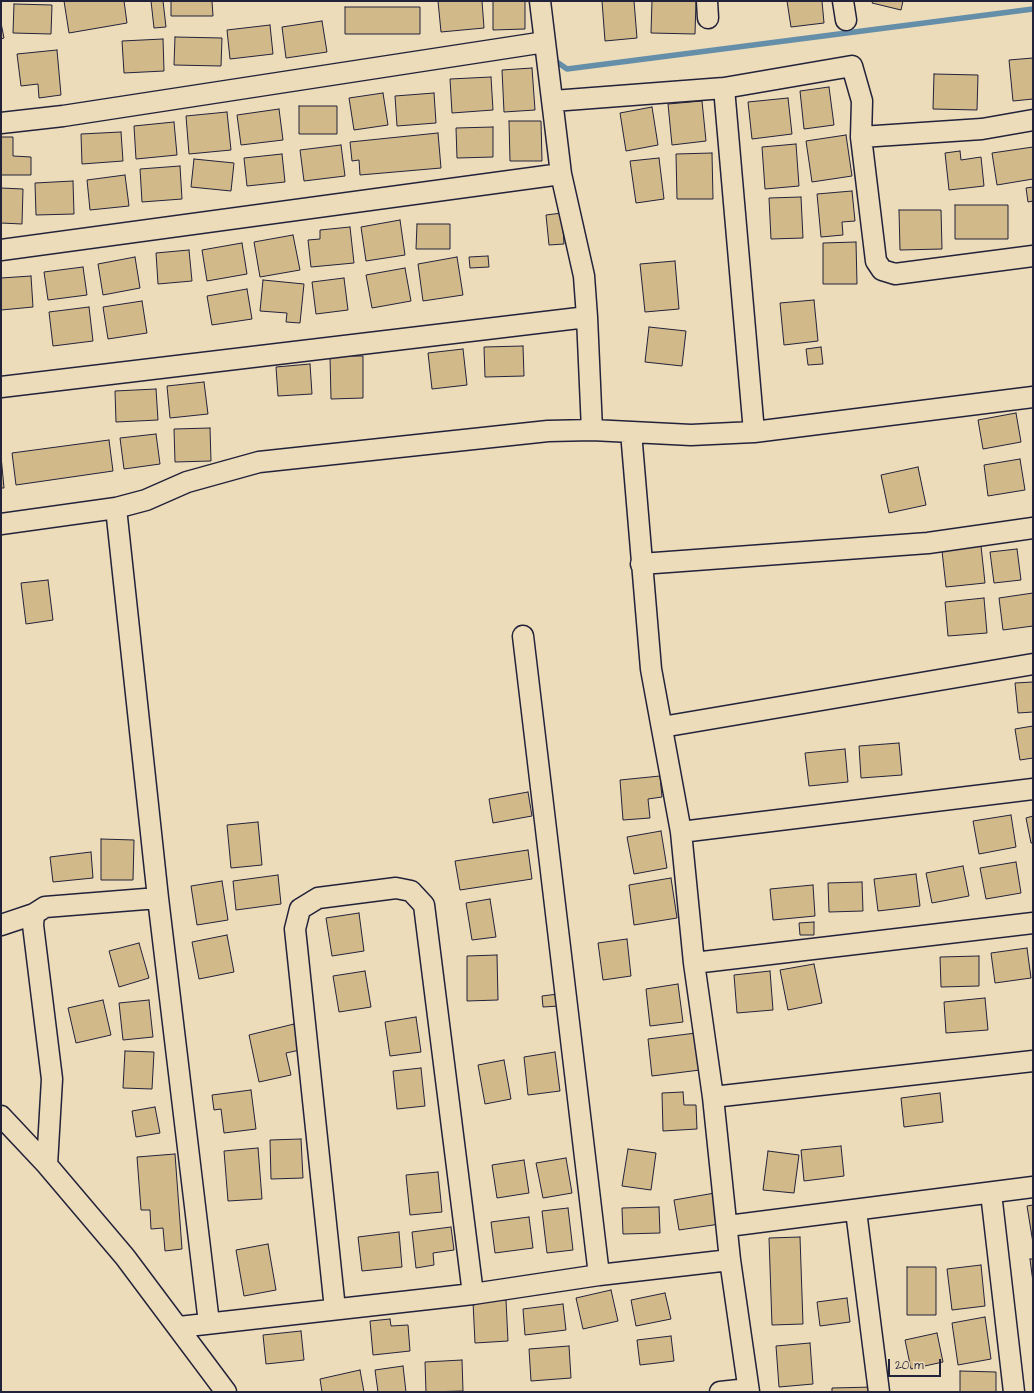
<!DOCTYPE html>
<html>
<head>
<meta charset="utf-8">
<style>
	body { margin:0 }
	#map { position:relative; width:1034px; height:1393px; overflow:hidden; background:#eddcb9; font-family:"Architects Daughter",sans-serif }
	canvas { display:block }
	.frame { position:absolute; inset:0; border:2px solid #22223b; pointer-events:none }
	.scale { position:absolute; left:888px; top:1359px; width:53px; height:18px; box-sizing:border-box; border:2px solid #22223b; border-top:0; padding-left:5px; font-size:12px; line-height:14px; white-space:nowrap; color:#22223b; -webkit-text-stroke:3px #eddcb9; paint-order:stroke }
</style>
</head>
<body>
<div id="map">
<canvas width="1034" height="1393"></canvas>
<div class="frame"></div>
<div class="scale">20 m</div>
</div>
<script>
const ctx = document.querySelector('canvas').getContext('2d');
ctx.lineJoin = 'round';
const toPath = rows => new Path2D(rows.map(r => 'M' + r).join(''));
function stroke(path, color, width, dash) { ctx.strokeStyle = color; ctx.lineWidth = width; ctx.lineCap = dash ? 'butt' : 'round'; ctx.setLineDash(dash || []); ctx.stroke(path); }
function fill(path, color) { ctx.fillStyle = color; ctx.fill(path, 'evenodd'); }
const stream = toPath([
	[554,57,554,60,567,69,1033,9]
]);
const building = toPath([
	[64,1,124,1,127,23,69,33,64,1],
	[151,1,163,1,166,27,154,28,151,1],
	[171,1,212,1,213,16,171,16,171,1],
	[438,1,482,1,484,28,441,32,438,1],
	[493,1,525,1,525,29,493,30,493,1],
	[602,1,634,1,637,38,605,41,602,1],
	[652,1,696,1,695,34,651,33,652,1],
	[787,1,822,1,824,23,791,27,787,1],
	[873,1,903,1,901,10,872,3,873,1],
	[14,4,52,5,51,34,13,33,14,4],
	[345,7,420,7,420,34,345,34,345,7],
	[322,21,327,52,286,58,282,27,322,21],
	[1,23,4,38,1,39,1,23],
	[270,25,273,54,230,59,227,30,270,25],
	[175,37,222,38,221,66,174,65,175,37],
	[163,39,164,71,124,73,122,41,163,39],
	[57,50,61,95,39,98,38,84,21,86,17,54,57,50],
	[1033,58,1033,99,1013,101,1009,60,1033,58],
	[532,68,535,110,504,112,502,70,532,68],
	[934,74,978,75,977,110,933,109,934,74],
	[491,77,493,110,452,113,450,79,491,77],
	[829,87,834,125,804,129,800,91,829,87],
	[383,93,388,125,354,130,349,98,383,93],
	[434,93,436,123,397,126,395,96,434,93],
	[788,98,792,134,752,139,748,102,788,98],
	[702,101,706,141,672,145,668,104,702,101],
	[299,106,337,106,337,134,299,134,299,106],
	[652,107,658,145,626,151,620,113,652,107],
	[279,109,283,140,241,145,237,115,279,109],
	[227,112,231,150,189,154,186,116,227,112],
	[509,121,541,121,542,161,510,161,509,121],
	[174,122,177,155,136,159,134,126,174,122],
	[493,127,493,157,457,158,456,128,493,127],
	[121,132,123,161,82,164,81,134,121,132],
	[438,133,441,168,360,175,359,160,352,161,350,142,438,133],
	[846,135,852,176,812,182,806,141,846,135],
	[1,137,13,137,13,156,31,157,31,175,1,175,1,137],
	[796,144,799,186,765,189,762,147,796,144],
	[341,145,345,176,304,181,300,150,341,145],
	[1033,147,1033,179,997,185,992,153,1033,147],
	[960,151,961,160,981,157,984,186,949,190,945,153,960,151],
	[712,153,713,199,677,199,676,154,712,153],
	[282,154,285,182,247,186,244,158,282,154],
	[659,158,664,199,636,203,630,161,659,158],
	[194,159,234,163,231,191,191,187,194,159],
	[180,166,182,199,142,202,140,169,180,166],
	[125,175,129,206,90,210,87,180,125,175],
	[73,181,74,214,36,215,35,183,73,181],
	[1033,187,1033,201,1028,202,1026,188,1033,187],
	[1,188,23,189,22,224,1,223,1,188],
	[852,191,855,221,842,222,843,235,821,237,817,194,852,191],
	[801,197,803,238,771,239,769,198,801,197],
	[955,205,1008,205,1008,239,955,239,955,205],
	[899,210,941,210,942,249,900,250,899,210],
	[562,213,564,244,549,245,546,215,562,213],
	[400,220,405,255,366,261,361,227,400,220],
	[417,224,450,224,450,249,416,249,417,224],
	[350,227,354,263,311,267,308,240,320,239,320,230,350,227],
	[293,235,300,270,260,277,254,242,293,235],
	[856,242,857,284,823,284,823,243,856,242],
	[242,243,247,274,207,281,202,250,242,243],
	[189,250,192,281,158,284,156,253,189,250],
	[488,256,489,267,470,268,469,257,488,256],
	[135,257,140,288,103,295,98,264,135,257],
	[457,257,463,295,423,301,418,264,457,257],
	[675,261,679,309,645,312,640,264,675,261],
	[83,267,87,295,48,300,44,272,83,267],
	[405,268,411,301,372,308,366,275,405,268],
	[31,276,33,307,1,310,1,278,31,276],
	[344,278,348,310,316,314,312,282,344,278],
	[263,280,304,284,300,323,286,322,287,313,260,311,263,280],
	[247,289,252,319,212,325,207,296,247,289],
	[814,300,818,341,784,345,780,303,814,300],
	[142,301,147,333,108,339,103,307,142,301],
	[89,307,93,341,53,346,49,312,89,307],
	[649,327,686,331,682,366,645,362,649,327],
	[523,346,524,376,485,377,484,347,523,346],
	[821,347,823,364,808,365,806,349,821,347],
	[463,349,467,385,432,389,428,353,463,349],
	[330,356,363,356,363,398,331,399,330,356],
	[310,364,312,394,278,396,276,367,310,364],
	[204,382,208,414,170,418,167,386,204,382],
	[156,389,158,420,116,422,115,391,156,389],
	[1016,413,1021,442,983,449,978,420,1016,413],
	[210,428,211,461,175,462,174,429,210,428],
	[156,434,160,464,124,469,120,438,156,434],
	[109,440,113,471,16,485,12,453,109,440],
	[1,456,4,488,1,488,1,456],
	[1020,459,1025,490,988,496,984,465,1020,459],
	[918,467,926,505,889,513,881,475,918,467],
	[981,546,985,583,946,587,942,551,981,546],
	[1017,549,1021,580,994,583,990,552,1017,549],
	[48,580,53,620,26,624,21,583,48,580],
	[1033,593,1033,626,1003,630,999,598,1033,593],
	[984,598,987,633,948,636,945,602,984,598],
	[1033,682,1033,712,1018,713,1015,683,1033,682],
	[1033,726,1033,758,1020,760,1015,729,1033,726],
	[899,743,902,775,861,778,859,746,899,743],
	[845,749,848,782,809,786,805,753,845,749],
	[660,776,662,797,648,799,650,818,623,820,620,780,660,776],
	[528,792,532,816,493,823,489,799,528,792],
	[1011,815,1016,847,979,854,973,821,1011,815],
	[1033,816,1033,843,1031,843,1026,818,1033,816],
	[258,822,262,865,231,868,227,825,258,822],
	[661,831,667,868,634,874,627,837,661,831],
	[101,839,134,840,133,880,101,880,101,839],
	[528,850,532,879,460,890,455,861,528,850],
	[91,852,93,878,53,882,50,857,91,852],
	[1016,862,1021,893,986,899,980,868,1016,862],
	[963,866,969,896,932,903,926,873,963,866],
	[916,874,920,906,878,911,874,879,916,874],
	[278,875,281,904,236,910,233,881,278,875],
	[671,878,677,918,634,925,629,885,671,878],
	[222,881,228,920,197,925,191,886,222,881],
	[862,882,863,911,829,912,828,883,862,882],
	[813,885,815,916,773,920,770,889,813,885],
	[490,899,496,937,472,940,466,903,490,899],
	[359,913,364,951,332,956,326,918,359,913],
	[814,922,814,935,800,935,799,923,814,922],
	[227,935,234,972,199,979,192,942,227,935],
	[627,939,631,976,603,980,598,943,627,939],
	[139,943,149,978,119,987,109,951,139,943],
	[1027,948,1031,978,995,983,991,953,1027,948],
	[497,955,498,1000,467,1001,467,956,497,955],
	[979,956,979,986,941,987,940,957,979,956],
	[814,964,822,1003,788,1010,780,970,814,964],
	[365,971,371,1007,339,1012,333,976,365,971],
	[770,971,773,1010,737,1013,734,975,770,971],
	[678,984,683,1022,650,1026,646,989,678,984],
	[558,994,559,1006,543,1007,542,996,558,994],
	[985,998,988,1030,946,1033,944,1002,985,998],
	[103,1000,111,1035,76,1043,68,1008,103,1000],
	[149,1000,153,1037,123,1040,119,1003,149,1000],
	[416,1017,421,1052,390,1056,385,1022,416,1017],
	[294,1024,300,1050,286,1053,291,1075,259,1082,249,1035,294,1024],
	[696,1033,700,1070,652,1076,648,1039,696,1033],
	[125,1051,154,1052,152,1089,123,1088,125,1051],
	[555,1052,560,1091,528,1095,524,1057,555,1052],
	[504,1060,511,1099,485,1104,478,1065,504,1060],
	[421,1068,425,1106,397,1109,393,1071,421,1068],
	[251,1090,256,1129,224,1133,221,1109,214,1110,212,1095,251,1090],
	[683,1092,684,1105,696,1105,697,1129,663,1131,662,1093,683,1092],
	[940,1093,943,1122,904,1127,901,1098,940,1093],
	[155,1107,160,1133,136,1137,132,1111,155,1107],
	[301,1139,303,1178,271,1179,270,1140,301,1139],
	[841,1146,844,1176,804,1181,801,1150,841,1146],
	[258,1148,262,1199,228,1201,224,1151,258,1148],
	[628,1149,656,1153,651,1190,622,1186,628,1149],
	[768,1151,799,1155,794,1193,763,1190,768,1151],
	[175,1154,182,1249,165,1251,163,1228,151,1229,150,1210,141,1210,137,1157,175,1154],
	[566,1158,572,1193,543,1198,536,1163,566,1158],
	[524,1160,529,1193,497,1198,492,1165,524,1160],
	[438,1172,442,1212,410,1215,406,1175,438,1172],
	[715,1193,720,1224,679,1230,674,1200,715,1193],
	[1033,1205,1033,1243,1027,1206,1033,1205],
	[659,1207,660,1233,623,1234,622,1208,659,1207],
	[568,1208,573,1250,547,1253,542,1211,568,1208],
	[529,1217,533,1248,495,1253,491,1222,529,1217],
	[451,1227,454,1250,433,1253,434,1265,416,1268,412,1232,451,1227],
	[399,1232,402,1267,362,1271,358,1237,399,1232],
	[800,1237,803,1324,772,1325,769,1238,800,1237],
	[268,1244,276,1290,244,1296,236,1250,268,1244],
	[1030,1259,1033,1259,1033,1282,1030,1259],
	[981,1265,985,1306,952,1310,947,1269,981,1265],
	[907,1267,936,1267,936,1315,907,1315,907,1267],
	[611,1290,618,1321,583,1329,576,1298,611,1290],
	[665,1293,671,1319,636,1326,631,1300,665,1293],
	[847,1298,850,1322,820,1326,817,1302,847,1298],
	[506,1300,508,1341,475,1343,473,1302,506,1300],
	[563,1304,566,1330,525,1335,523,1309,563,1304],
	[985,1317,991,1359,958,1365,952,1323,985,1317],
	[390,1319,391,1326,408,1325,410,1351,373,1355,370,1321,390,1319],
	[301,1331,304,1360,266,1364,263,1335,301,1331],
	[937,1333,943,1362,911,1369,905,1340,937,1333],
	[671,1336,674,1361,640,1365,637,1340,671,1336],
	[810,1343,813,1384,779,1387,776,1346,810,1343],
	[569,1346,571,1378,531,1381,529,1349,569,1346],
	[462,1360,463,1391,426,1392,425,1362,462,1360],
	[403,1366,406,1392,378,1392,375,1370,403,1366],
	[360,1370,364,1392,322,1392,320,1379,360,1370],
	[960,1371,996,1372,996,1392,960,1392,960,1371],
	[874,1387,874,1392,832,1392,832,1388,874,1387]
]);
const street = toPath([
	[707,1,708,18],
	[843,1,846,20],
	[724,88,754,432],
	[553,101,724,88,852,66,862,101,861,137,876,261,882,270,895,274,1033,256],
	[1,123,63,116,545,42],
	[861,137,982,129,1033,120],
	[1,250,561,174],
	[1,387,587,317,584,276,561,174,540,1],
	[592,430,691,435,754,432,1033,397],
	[631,432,651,669,681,832,694,963,713,1097,730,1260,749,1392],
	[116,508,158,898,209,1323],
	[1,524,116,508,146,500,187,482,259,462,548,431,592,430,587,317],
	[641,564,928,543,1033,528],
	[523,636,599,1275],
	[662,727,1033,664],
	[681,832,1033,789],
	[34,914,33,925,52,1079,47,1165],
	[1,925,34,914,45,907,158,898],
	[694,963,1033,923],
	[713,1097,1033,1061],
	[1,1116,47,1165,125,1257,226,1392],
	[991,1193,1014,1392],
	[856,1211,879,1392],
	[728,1226,1033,1187],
	[335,1309,295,929,300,909,318,898,396,888,411,891,424,905,473,1294],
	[179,1327,473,1294,599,1275,730,1260],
	[720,1392,748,1389]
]);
stroke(stream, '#658ea9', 5.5);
fill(building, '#d2b989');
stroke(building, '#22223b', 1);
stroke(street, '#22223b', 23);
stroke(street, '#eddcb9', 20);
</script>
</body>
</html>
